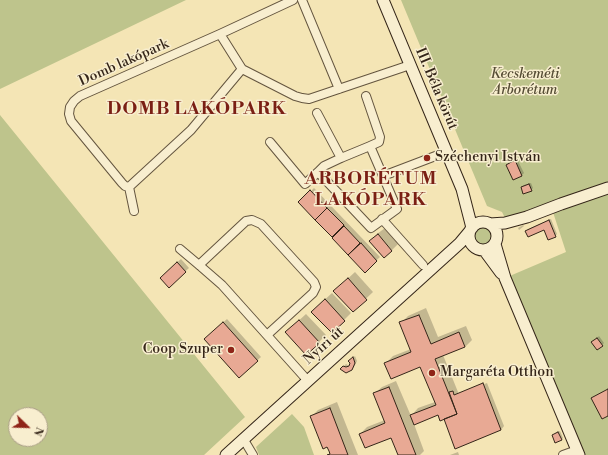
<!DOCTYPE html>
<html>
<head>
<meta charset="utf-8">
<style>
	body { margin:0 }
	#map { position:relative; width:608px; height:455px; overflow:hidden; background:#f4e5b5; font-family:"Libre Bodoni",serif }
	canvas { display:block }
	.north { position:absolute; left:8px; top:407px; width:40px; height:40px; box-sizing:border-box; background:#f8eecf; border:1px solid #aa9e86; border-radius:50%; rotate:113deg; font-size:11px; font-weight:700; line-height:16px; text-align:center; color:#342518 }
	.north::after { content:''; display:block; margin:auto; width:14px; height:18px; background:#8f2418; clip-path:polygon(50% 0,100% 100%,50% 72%,0 100%) }
</style>
</head>
<body>
<div id="map">
<canvas width="608" height="455"></canvas>
<div class="north">N</div>
</div>
<script>
const ctx = document.querySelector('canvas').getContext('2d');
ctx.lineJoin = 'round';
function fill(path, color) { ctx.fillStyle = color; ctx.fill(path, 'evenodd'); }
const toPath = rows => new Path2D(rows.map(r => 'M' + r).join(''));
function stroke(path, color, width, dash) { ctx.strokeStyle = color; ctx.lineWidth = width; ctx.lineCap = dash ? 'butt' : 'round'; ctx.setLineDash(dash || []); ctx.stroke(path); }
function drawText(font, color, halo, rows, align = 'center') {
  ctx.font = font + ' "Libre Bodoni",serif'; ctx.lineWidth = 3; ctx.setLineDash([]); ctx.textBaseline = 'middle'; ctx.strokeStyle = halo; ctx.fillStyle = color; for (const [text, x, y, turn = 0] of rows) {
    ctx.save(); ctx.translate(x, y); ctx.rotate((+turn || 0) * Math.PI / 180); ctx.textAlign = isNaN(turn) ? turn : align; if (halo) ctx.strokeText(text, 0, 0); ctx.fillText(text, 0, 0); ctx.restore();
  }
}
const green = toPath([
	[0,0,186,0,0,89],
	[401,0,608,0,608,455,579,455,505,278,566,252,551,206,506,220,502,212,487,206],
	[0,115,245,417,204,455,0,455],
	[16,415,40,415,40,439,16,439],
	'472 236a11 11 0 1 1 22 0a11 11 0 1 1-22 0Z',
	[292,414,304,427,314,455,259,455,256,447]
]);
const shadow = toPath([
	[517,159,524,173,522,175,514,179,507,165,509,163],
	[531,183,533,188,531,190,522,187,524,185],
	[314,188,380,257,365,271,300,202],
	[551,219,557,234,555,236,544,229,526,231,528,229],
	[523,225,524,226,519,230,518,228],
	[385,228,398,244,391,251,371,241,377,234],
	[181,259,189,268,169,286,164,274],
	[355,272,373,292,353,311,342,284],
	[332,293,351,313,344,320,319,305],
	[426,308,438,337,466,326,472,340,465,347,443,355,458,392,486,381,458,392,458,394,487,383,504,426,501,430,456,448,444,418,438,414,414,424,424,451,420,455,399,455,392,436,360,434,367,427,385,420,375,393,382,387,396,381,411,416,418,408,435,402,421,366,386,363,393,356,411,349,401,323,408,316],
	[306,314,326,335,319,342,294,325],
	[227,319,261,357,239,377,205,339],
	[599,336,604,343,602,345,595,340],
	[355,356,357,361,354,367,352,369,341,369,346,364,349,366,350,365,350,361],
	[337,402,358,455,328,455,330,453,311,417,318,410],
	[560,431,563,438,561,440,555,433],
	[458,452,459,455,450,455]
]);
const building = toPath([
	[515,160,522,176,513,180,506,165,515,160],
	[529,184,532,191,523,194,521,187,529,184],
	[310,190,327,208,315,220,298,202,310,190],
	[327,208,344,225,332,237,315,220,327,208],
	[549,220,556,237,548,240,544,230,528,237,525,231,549,220],
	[344,226,360,243,348,255,332,238,344,226],
	[378,234,392,251,384,258,369,241,378,234],
	[361,243,377,261,365,273,348,255,361,243],
	[177,262,186,272,169,288,160,278,177,262],
	[348,278,367,300,353,312,333,291,348,278],
	[325,299,345,321,332,333,311,312,325,299],
	[419,315,431,344,459,332,465,347,435,359,457,414,440,421,438,415,414,425,410,415,436,405,420,367,391,379,384,363,411,352,399,322,419,315],
	[299,320,320,343,306,355,285,332,299,320],
	[223,322,258,361,239,378,204,339,223,322],
	[597,338,603,346,597,350,591,342,597,338],
	[353,357,355,363,352,370,346,373,340,369,343,366,346,367,349,366,350,363,348,361,353,357],
	[483,383,501,430,455,449,444,419,457,414,449,392,453,391,454,395,483,383],
	[389,387,416,455,398,455,391,438,365,448,359,434,385,423,373,393,389,387],
	[608,389,608,416,602,419,591,398,608,389],
	[330,408,348,455,327,455,330,454,329,451,327,447,323,449,310,416,330,408],
	[558,432,562,440,555,443,552,435,558,432]
]);
const street = toPath([
	[293,0,220,34,80,96,74,101,70,107,69,114,71,121,122,183,125,186,129,187,191,130,242,69,295,96,302,98,309,99,410,65],
	[302,0,339,89],
	[220,34,242,69],
	[366,96,380,137,379,142,370,146],
	[317,113,341,158],
	[270,142,305,184,318,172],
	[383,176,370,146,341,158,324,166,318,172,371,228,397,209,383,176,446,152],
	[129,187,134,211],
	[382,219,423,265],
	[180,249,199,265,222,285,308,381],
	[199,265,246,221,252,220,261,224,314,282,316,287,313,293,267,335],
	[244,440,253,455],
	[563,455,577,450]
]);
const secondary = toPath([
	[383,0,462,189,472,228],
	'469 236a14 14 0 1 1 28 0a14 14 0 1 1-28 0Z',
	[490,224,505,223,527,217,561,204,608,188],
	[495,244,505,278,579,455],
	[484,250,501,273],
	[226,455,460,243,470,231]
]);
const markers = [
	[427,158,4,"#8f2418"],
	[231,350,4,"#8f2418"],
	[432,373,4,"#8f2418"]
];
const streetNames = [
	["Domb lakópark",124,63,-24],
	["III. Béla körút",436,89,67],
	["Nyíri út",324,346,-42]
];
const parkNames = [
	["Kecskeméti",525,75],
	["Arborétum",525,91]
];
const poiNames = [
	["Széchenyi István",435,158],
	["Coop Szuper",223,350,"right"],
	["Margaréta Otthon",440,373]
];
const districtNames = [
	["DOMB LAKÓPARK",197,110],
	["ARBORÉTUM",371,180],
	["LAKÓPARK",371,201]
];
fill(green, '#bec48c');
fill(shadow, '#0003');
fill(building, '#e8a994');
stroke(building, '#342518', 1);
stroke(street, '#64553f', 10);
stroke(secondary, '#342518', 13);
stroke(street, '#f8eecf', 8);
stroke(secondary, '#f8eecf', 11);
for (const [x, y, r, color] of markers) { const dot = new Path2D(); dot.arc(x, y, r, 0, 2 * Math.PI); ctx.fillStyle = color; ctx.fill(dot); stroke(dot, '#f8eecf', 1.5); }
drawText('14px', '#342518', '#f8eecf', streetNames);
drawText('italic 14px', '#564d35', '#f8eecf', parkNames);
drawText('14px', '#342518', '#f8eecf', poiNames, 'left');
ctx.letterSpacing = '1px';
drawText('bold 18px', '#7a1f14', '#f8eecf', districtNames);
ctx.letterSpacing = '0px';
</script>
</body>
</html>
